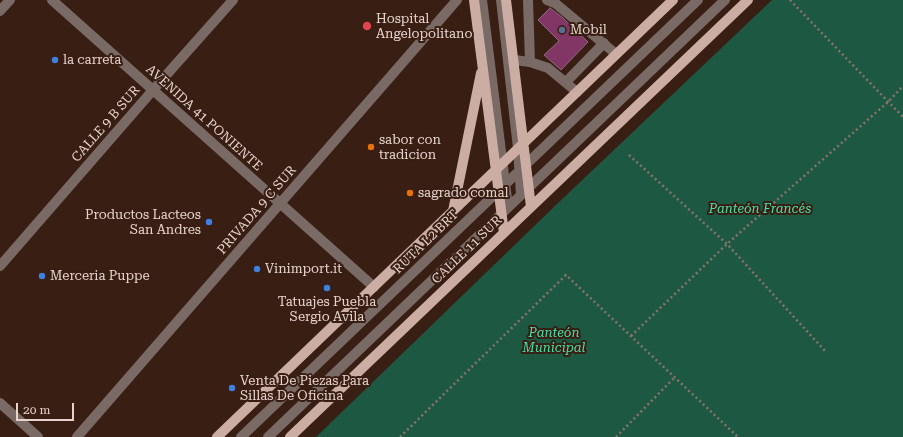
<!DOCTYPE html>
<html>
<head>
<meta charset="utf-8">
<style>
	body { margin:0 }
	#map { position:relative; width:903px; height:437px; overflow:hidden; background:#381e13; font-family:"Roboto Serif",serif }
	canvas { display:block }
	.scale { position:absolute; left:16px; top:403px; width:58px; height:18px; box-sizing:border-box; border:2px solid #e6d3cc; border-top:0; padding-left:5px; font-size:12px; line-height:14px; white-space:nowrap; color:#e6d3cc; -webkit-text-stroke:3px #381e13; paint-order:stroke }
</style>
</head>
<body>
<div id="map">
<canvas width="903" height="437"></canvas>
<div class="scale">20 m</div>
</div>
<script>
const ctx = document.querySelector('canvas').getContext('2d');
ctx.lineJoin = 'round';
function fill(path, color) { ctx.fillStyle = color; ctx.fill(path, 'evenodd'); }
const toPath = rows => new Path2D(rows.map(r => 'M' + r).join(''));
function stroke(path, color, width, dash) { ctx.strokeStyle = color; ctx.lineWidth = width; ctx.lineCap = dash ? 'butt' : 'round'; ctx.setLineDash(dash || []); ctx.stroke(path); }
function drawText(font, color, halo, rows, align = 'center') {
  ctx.font = font + ' "Roboto Serif",serif'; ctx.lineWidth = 4; ctx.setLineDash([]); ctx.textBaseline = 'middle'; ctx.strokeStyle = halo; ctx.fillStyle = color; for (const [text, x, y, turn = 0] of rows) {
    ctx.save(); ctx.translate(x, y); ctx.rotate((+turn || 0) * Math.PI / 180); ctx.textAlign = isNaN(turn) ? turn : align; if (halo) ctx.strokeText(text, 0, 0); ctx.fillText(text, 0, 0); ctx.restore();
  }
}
const green = toPath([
	[772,0,903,0,903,437,316,437,557,204]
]);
const building = toPath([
	[550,8,562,17,588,42,561,70,544,55,559,41,538,20,550,8]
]);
const path = toPath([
	[790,0,903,117],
	[629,155,727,244,826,352],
	[631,336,727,244,888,102,903,86],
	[400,437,566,275,738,437],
	[616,437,675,377]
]);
const minor = toPath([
	[52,0,374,287],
	[482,0,508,207],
	[501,0,518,148,521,195],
	[528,0,530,62],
	[547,0,555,3,616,54],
	[0,11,10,0],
	[514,60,530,62,548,68,577,92],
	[566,82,604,43],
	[0,266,153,90,233,0],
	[0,403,38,437],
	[77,437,457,0],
	[241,437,698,0],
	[268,437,725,0]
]);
const major = toPath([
	[474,0,504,233],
	[506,0,531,207],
	[453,211,481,73],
	[217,437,673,0],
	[290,437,748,0]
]);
const markers = [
	[367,26,5,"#e0444e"],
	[562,30,4,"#5c6f8a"],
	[55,60,4,"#3f7fe0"],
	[371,147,4,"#e8710a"],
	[410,193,4,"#e8710a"],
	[209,222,4,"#3f7fe0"],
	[257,269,4,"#3f7fe0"],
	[42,276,4,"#3f7fe0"],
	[327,288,4,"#3f7fe0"],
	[232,388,4,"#3f7fe0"]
];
const poiNames = [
	["Hospital",376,19],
	["Angelopolitano",376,34],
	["Mobil",570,30],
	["la carreta",63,60],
	["sabor con",379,140],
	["tradicion",379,155],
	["sagrado comal",418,193],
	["Productos Lacteos",201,215,"right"],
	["San Andres",201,230,"right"],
	["Vinimport.it",265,269],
	["Merceria Puppe",50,276],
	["Tatuajes Puebla",327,302,"center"],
	["Sergio Avila",327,317,"center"],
	["Venta De Piezas Para",240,381],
	["Sillas De Oficina",240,396]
];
const streetNames = [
	["AVENIDA 41 PONIENTE",204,118,42],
	["CALLE 9 B SUR",106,124,-49],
	["PRIVADA 9 C SUR",257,210,-49],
	["RUTA L2 BRT",426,242,-44],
	["CALLE 11 SUR",467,250,-44]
];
const parkNames = [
	["Panteón Francés",760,209],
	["Panteón",554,333],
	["Municipal",554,348]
];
fill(green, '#1d5942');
fill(building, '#813665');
stroke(building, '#8b6c7d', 1);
stroke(path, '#8a736a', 2.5, [2, 3]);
stroke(minor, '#796a65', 10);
stroke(major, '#ccada3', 10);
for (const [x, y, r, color] of markers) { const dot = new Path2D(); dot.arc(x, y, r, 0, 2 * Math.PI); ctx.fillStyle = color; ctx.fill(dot); stroke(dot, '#381e13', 1.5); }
drawText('13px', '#e6d3cc', '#381e13', poiNames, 'left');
drawText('13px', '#e6d3cc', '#381e13', streetNames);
drawText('italic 13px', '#49e0a9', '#381e13', parkNames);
</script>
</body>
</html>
